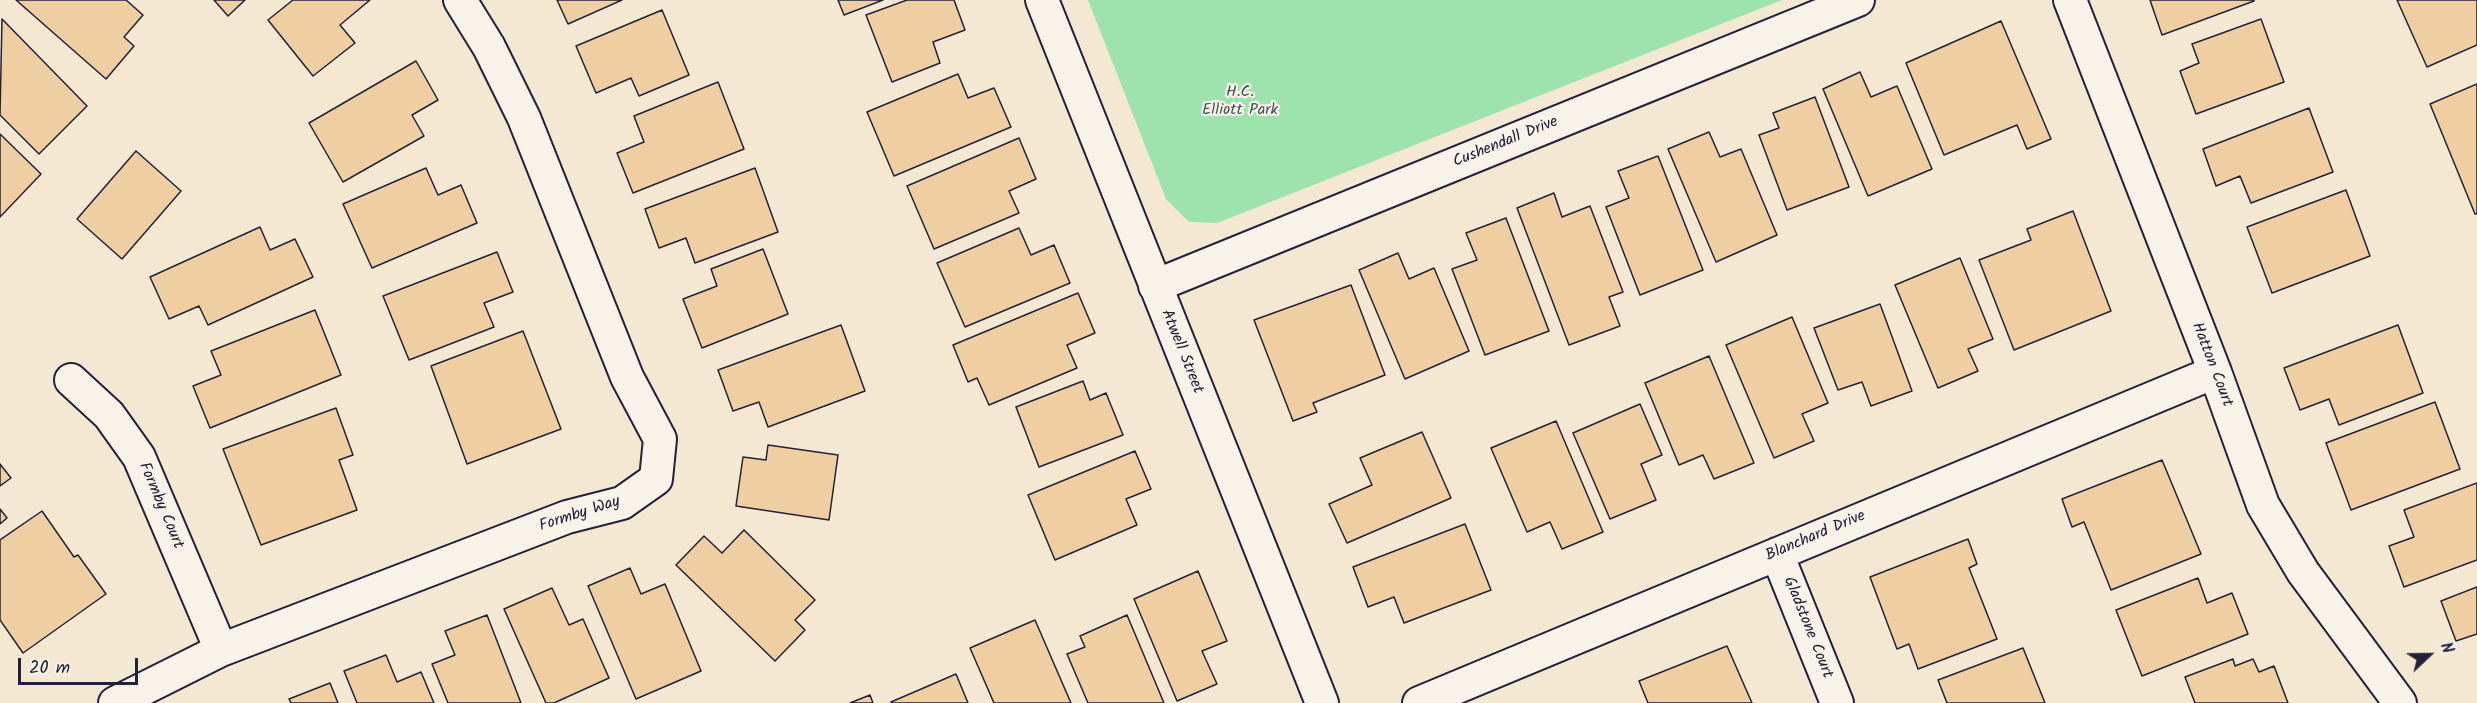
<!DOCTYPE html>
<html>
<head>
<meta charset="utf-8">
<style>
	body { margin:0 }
	#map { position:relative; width:2477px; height:703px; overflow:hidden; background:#f5e8d3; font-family:Kalam,sans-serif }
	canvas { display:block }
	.north { position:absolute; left:2399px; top:625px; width:60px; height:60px; -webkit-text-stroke:4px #f7f3e8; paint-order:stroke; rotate:68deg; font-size:16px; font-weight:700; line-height:24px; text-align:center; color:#22223b }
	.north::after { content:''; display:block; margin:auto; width:21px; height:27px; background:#22223b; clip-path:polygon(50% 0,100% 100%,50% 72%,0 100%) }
	.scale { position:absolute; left:18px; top:658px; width:120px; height:27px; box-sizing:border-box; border:3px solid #22223b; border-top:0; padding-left:8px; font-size:18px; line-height:21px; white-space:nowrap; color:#22223b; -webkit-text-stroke:4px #f7f3e8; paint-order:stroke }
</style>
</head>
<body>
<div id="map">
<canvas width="2477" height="703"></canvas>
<div class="north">N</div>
<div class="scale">20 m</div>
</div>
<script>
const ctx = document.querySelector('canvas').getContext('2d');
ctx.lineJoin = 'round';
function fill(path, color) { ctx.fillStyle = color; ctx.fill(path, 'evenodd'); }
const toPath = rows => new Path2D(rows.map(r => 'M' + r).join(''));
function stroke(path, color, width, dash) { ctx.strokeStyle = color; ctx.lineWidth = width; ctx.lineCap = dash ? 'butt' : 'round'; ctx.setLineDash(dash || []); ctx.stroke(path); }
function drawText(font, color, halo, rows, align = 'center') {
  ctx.font = font + ' Kalam,sans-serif'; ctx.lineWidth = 4.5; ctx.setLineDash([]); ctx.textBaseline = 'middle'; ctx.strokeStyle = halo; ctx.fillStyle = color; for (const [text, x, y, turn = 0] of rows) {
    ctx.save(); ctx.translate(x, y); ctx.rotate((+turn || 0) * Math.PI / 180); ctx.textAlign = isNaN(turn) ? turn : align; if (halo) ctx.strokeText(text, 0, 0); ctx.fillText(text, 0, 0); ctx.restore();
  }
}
const green = toPath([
	[1088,0,1782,0,1217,223,1189,222,1166,199]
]);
const building = toPath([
	[16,0,126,0,143,15,124,37,134,46,106,79,16,0],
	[214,0,245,0,228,16,214,0],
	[293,0,370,0,340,25,355,43,313,76,268,20,293,0],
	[557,0,622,0,568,24,557,0],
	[838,0,883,0,844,15,838,0],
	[907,0,954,0,965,30,933,42,940,63,892,82,866,15,907,0],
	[2150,0,2254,0,2254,1,2162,35,2150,0],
	[2397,0,2477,0,2477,45,2427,67,2397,0],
	[662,10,689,75,639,96,631,78,596,93,576,46,662,10],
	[2,19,87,106,39,154,0,115,2,19],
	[2261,19,2284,82,2196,114,2180,71,2199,63,2192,44,2261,19],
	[2001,21,2051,139,2027,149,2017,125,1944,155,1906,63,2001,21],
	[416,61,438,100,412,115,424,136,343,182,309,123,416,61],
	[1860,72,1871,97,1897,86,1932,169,1868,196,1823,89,1860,72],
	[958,74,968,98,994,88,1011,127,894,176,867,112,958,74],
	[718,82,744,149,633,193,617,153,644,142,634,116,718,82],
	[2477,84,2477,214,2475,214,2430,104,2477,84],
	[1815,97,1849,187,1787,210,1759,135,1779,128,1773,113,1815,97],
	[2309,108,2333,172,2251,203,2240,176,2216,186,2203,149,2309,108],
	[1709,132,1720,157,1741,149,1777,235,1716,262,1668,149,1709,132],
	[0,134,41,174,0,217,0,134],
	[1019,138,1036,179,1009,191,1019,213,934,249,907,186,1019,138],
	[136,151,181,191,122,259,77,219,136,151],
	[1658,156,1703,270,1640,295,1606,207,1629,198,1618,171,1658,156],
	[426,168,438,195,461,185,477,223,372,268,343,204,426,168],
	[755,168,778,232,695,263,686,238,659,248,645,209,755,168],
	[2346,190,2370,256,2272,293,2247,227,2346,190],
	[1554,193,1562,217,1590,206,1623,292,1609,297,1620,326,1569,345,1517,208,1554,193],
	[2073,211,2111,311,2014,350,1979,260,2031,240,2027,229,2073,211],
	[1506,218,1549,331,1485,355,1452,269,1477,260,1466,233,1506,218],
	[260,227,270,250,295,239,313,277,208,325,199,306,169,319,150,277,260,227],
	[1019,228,1031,255,1054,245,1070,283,965,327,937,263,1019,228],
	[763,249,788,314,702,348,683,299,717,286,711,269,763,249],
	[497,252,513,292,484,303,494,327,409,360,383,296,497,252],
	[1398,253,1409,279,1434,268,1469,351,1405,379,1359,270,1398,253],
	[1960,258,1993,339,1968,349,1978,371,1938,388,1895,285,1960,258],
	[1351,285,1385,375,1313,403,1317,412,1293,421,1254,320,1351,285],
	[1078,293,1095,333,1067,345,1077,368,989,405,977,378,968,382,953,345,1078,293],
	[1880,304,1912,391,1871,406,1862,382,1838,390,1814,328,1880,304],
	[315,310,341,375,210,428,193,386,221,375,211,351,315,310],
	[1792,317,1828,403,1802,414,1814,441,1774,458,1726,345,1792,317],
	[841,325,865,391,768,427,759,402,733,411,718,370,841,325],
	[2398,325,2423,393,2339,425,2329,399,2300,410,2284,368,2398,325],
	[523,331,561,429,467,464,431,366,523,331],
	[1709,356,1754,463,1714,479,1703,455,1679,465,1645,383,1709,356],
	[1083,381,1090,400,1106,393,1123,435,1039,467,1016,407,1083,381],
	[2435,402,2460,469,2351,510,2326,443,2435,402],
	[1640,404,1662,455,1641,464,1656,500,1610,519,1573,433,1640,404],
	[336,408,353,455,339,460,357,510,261,545,223,449,336,408],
	[1556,421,1603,532,1562,549,1550,522,1527,532,1491,448,1556,421],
	[1422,432,1451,498,1347,543,1329,504,1372,485,1360,458,1422,432],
	[768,445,838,455,829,520,736,506,743,457,766,460,768,445],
	[1135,451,1151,489,1126,499,1137,525,1055,560,1028,495,1135,451],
	[2162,460,2201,554,2111,590,2084,522,2072,527,2062,499,2162,460],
	[0,464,11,478,0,486,0,464],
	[2477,483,2477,560,2404,587,2389,546,2414,537,2404,510,2477,483],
	[0,509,7,518,0,524,0,509],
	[42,511,74,557,78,555,106,594,23,653,0,620,0,540,42,511],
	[1465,524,1491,590,1404,623,1394,597,1368,607,1353,567,1465,524],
	[744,530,815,600,795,620,805,630,775,661,676,565,704,536,722,553,744,530],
	[1968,539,1977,564,1969,568,1997,639,1918,669,1909,644,1897,649,1870,577,1968,539],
	[630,568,641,594,665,584,701,671,636,699,588,586,630,568],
	[1198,571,1227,641,1202,651,1217,684,1177,701,1134,599,1198,571],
	[2198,578,2207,603,2232,593,2248,634,2142,676,2116,610,2198,578],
	[2477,587,2477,634,2456,641,2441,601,2477,587],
	[552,588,569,625,583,619,609,678,554,703,546,703,504,609,552,588],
	[487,615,521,703,448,703,432,664,455,655,445,631,487,615],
	[1127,615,1164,703,1088,703,1067,654,1085,647,1080,636,1127,615],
	[1035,620,1071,703,994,703,970,648,1035,620],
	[1727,646,1752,703,1648,703,1639,681,1727,646],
	[2023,648,2045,703,1947,703,1938,680,2023,648],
	[386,655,397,682,421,672,434,703,357,703,344,671,386,655],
	[2233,659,2235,666,2253,659,2259,672,2274,666,2288,703,2195,703,2185,677,2233,659],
	[956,674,968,703,892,703,891,702,956,674],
	[330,683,338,703,291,703,289,699,330,683],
	[870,695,873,703,850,703,870,695]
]);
const minor = toPath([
	[1042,0,1322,703],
	[2070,0,2215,372,2263,505,2303,572,2400,703],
	[1155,286,1858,0],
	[71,380,109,415,139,457,221,650],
	[1777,554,1837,703],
	[115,703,221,650,567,517,622,503,656,479,660,439,627,377,524,118,489,47,460,0],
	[1419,703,2215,372]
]);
const parkNames = [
	["H.C.",1240,93],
	["Elliott Park",1240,111]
];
const streetNames = [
	["Cushendall Drive",1506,143,-22],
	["Atwell Street",1181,352,68],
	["Hatton Court",2211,365,69],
	["Formby Court",160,506,67],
	["Formby Way",580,515,-18],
	["Blanchard Drive",1816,537,-23],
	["Gladstone Court",1807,628,68]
];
fill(green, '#9ee2ad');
fill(building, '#efcfa1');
stroke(building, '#22223b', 1.5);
stroke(minor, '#22223b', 36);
stroke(minor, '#f7f3e8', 32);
drawText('16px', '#415258', '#f7f3e8', parkNames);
drawText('16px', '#22223b', '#f7f3e8', streetNames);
</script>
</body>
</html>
